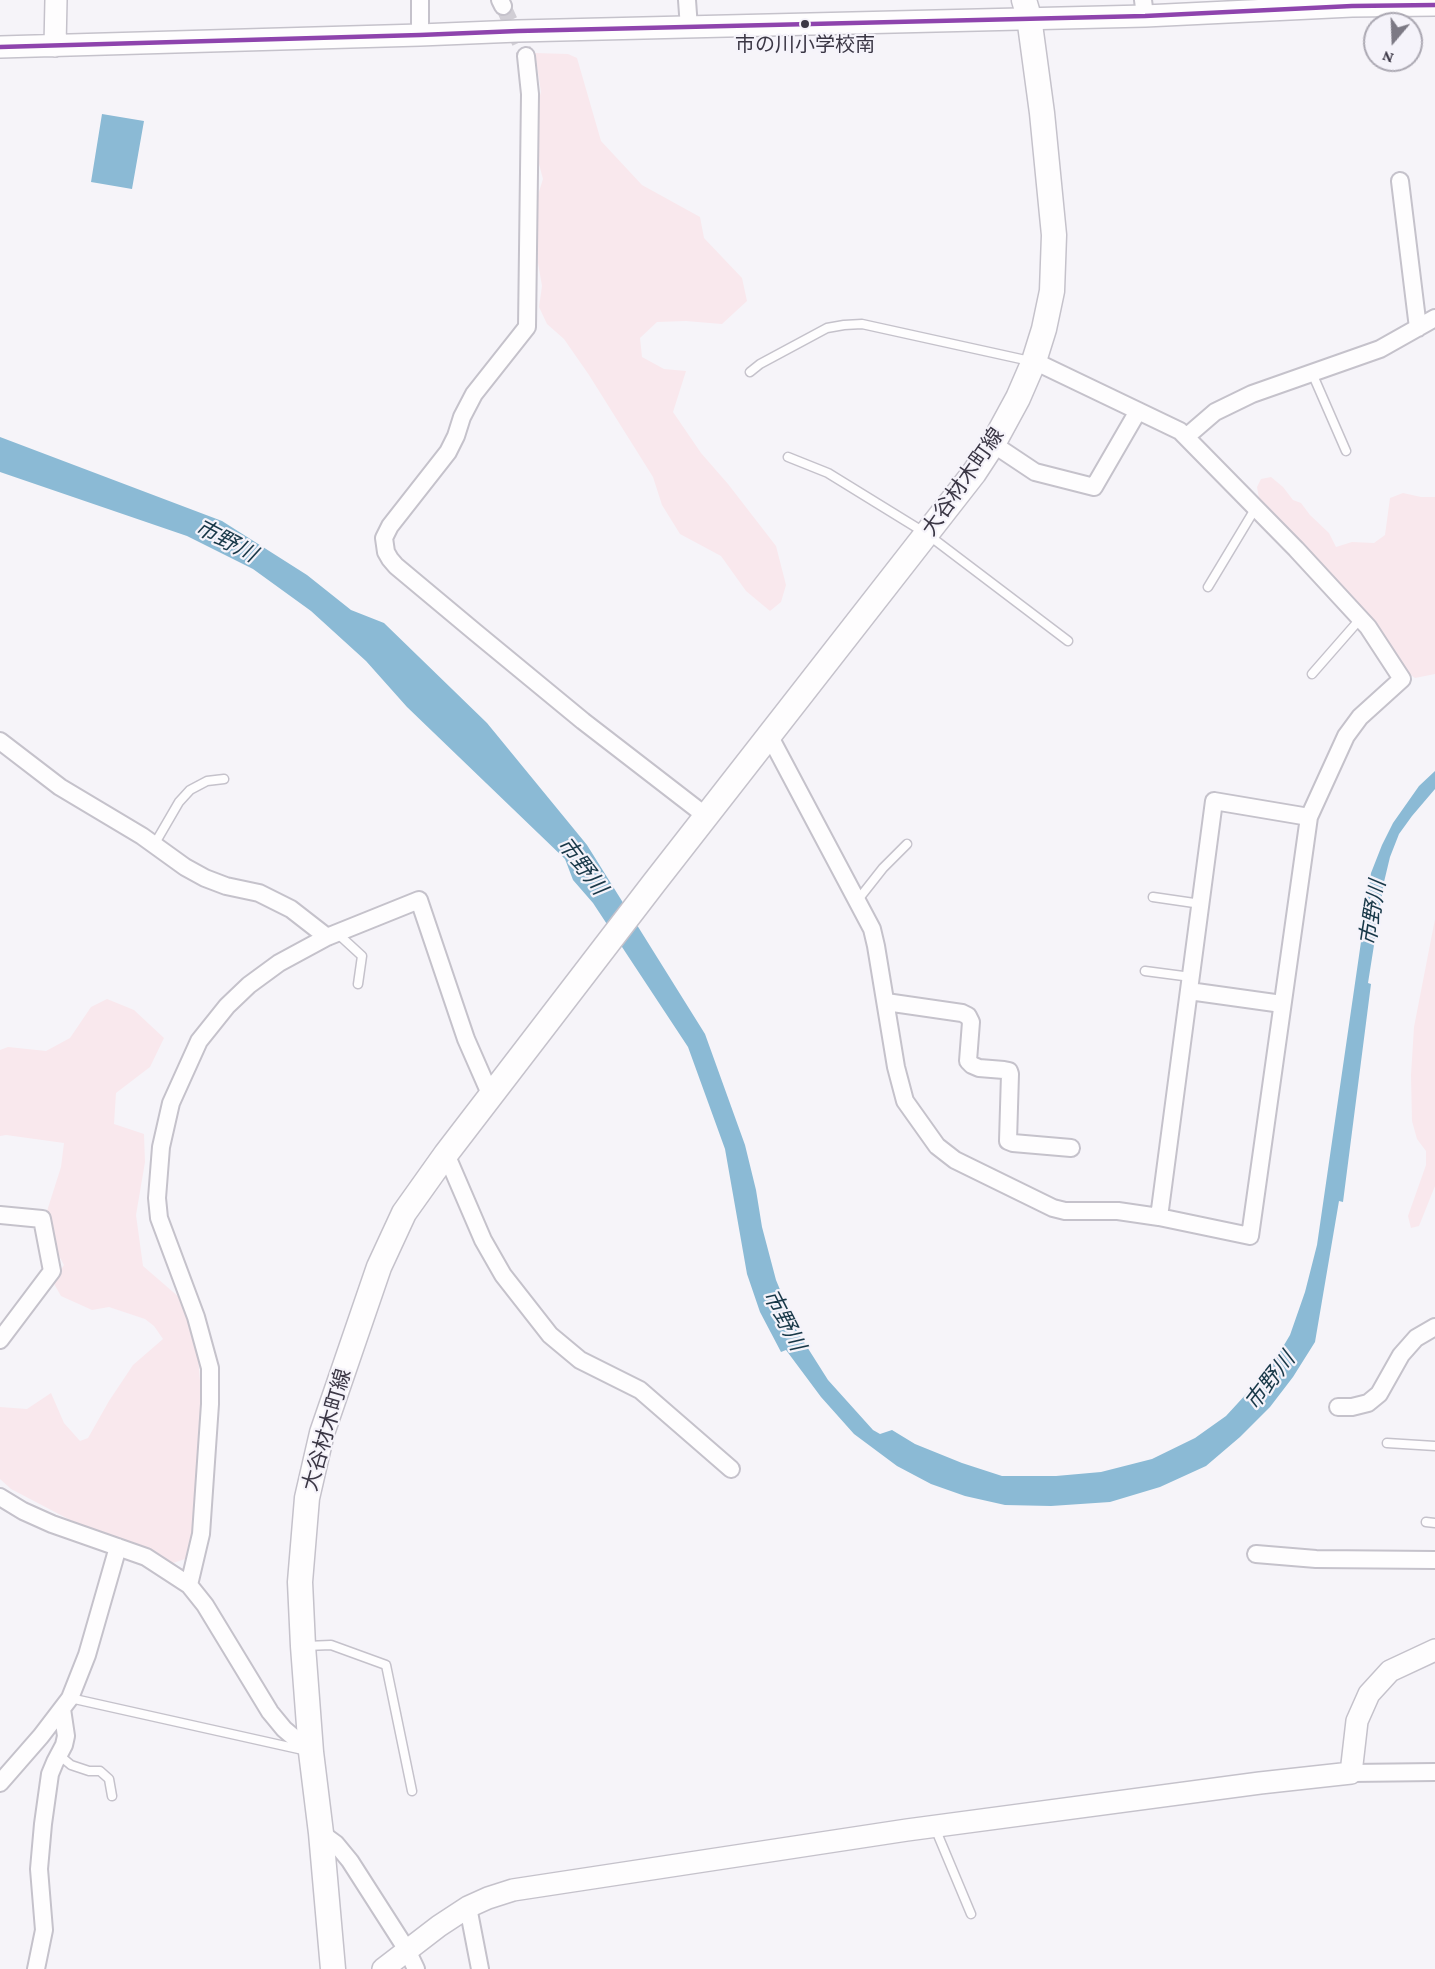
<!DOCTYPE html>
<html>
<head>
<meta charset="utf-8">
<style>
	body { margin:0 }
	#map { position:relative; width:1435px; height:1969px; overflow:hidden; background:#f6f4f9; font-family:"Crimson Pro",serif }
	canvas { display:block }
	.north { position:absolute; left:1363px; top:12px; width:60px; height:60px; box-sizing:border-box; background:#f5f3fa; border:2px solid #aba8b2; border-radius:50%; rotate:199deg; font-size:16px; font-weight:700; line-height:24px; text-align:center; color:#3b3745 }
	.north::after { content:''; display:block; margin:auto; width:21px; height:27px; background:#7c7984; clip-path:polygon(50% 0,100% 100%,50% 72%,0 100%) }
</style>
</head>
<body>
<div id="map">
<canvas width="1435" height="1969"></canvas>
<div class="north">N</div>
</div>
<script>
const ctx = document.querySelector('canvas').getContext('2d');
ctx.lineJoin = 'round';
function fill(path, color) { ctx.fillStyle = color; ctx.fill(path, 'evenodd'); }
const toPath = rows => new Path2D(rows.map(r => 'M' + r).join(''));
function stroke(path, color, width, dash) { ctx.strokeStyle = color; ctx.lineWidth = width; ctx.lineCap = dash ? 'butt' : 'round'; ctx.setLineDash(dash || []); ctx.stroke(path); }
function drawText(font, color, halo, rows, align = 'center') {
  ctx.font = font + ' "Crimson Pro","Noto Sans JP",serif'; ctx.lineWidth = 4.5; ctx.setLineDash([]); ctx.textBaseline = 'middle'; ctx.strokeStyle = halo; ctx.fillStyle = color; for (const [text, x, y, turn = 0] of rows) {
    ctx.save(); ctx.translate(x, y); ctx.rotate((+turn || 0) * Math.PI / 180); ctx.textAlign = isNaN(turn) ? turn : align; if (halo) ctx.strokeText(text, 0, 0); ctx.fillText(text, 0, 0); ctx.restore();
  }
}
const green = toPath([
	[535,53,568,54,577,58,601,141,642,185,700,217,704,238,742,278,747,301,722,324,686,321,657,322,640,338,642,357,664,369,686,371,673,412,701,453,728,484,776,546,786,585,781,602,770,611,746,591,721,556,680,534,662,505,653,477,589,375,564,339,547,324,539,307,542,286,538,263,537,198,543,179,536,153,532,124,541,92],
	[1271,477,1283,487,1293,500,1301,503,1310,515,1329,533,1336,547,1352,542,1374,543,1385,535,1390,498,1403,493,1421,497,1435,497,1435,674,1415,678,1405,671,1375,624,1358,603,1261,509,1257,487,1261,479],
	[1435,919,1435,1186,1419,1226,1411,1228,1408,1216,1426,1165,1426,1151,1417,1139,1412,1121,1411,1075,1414,1027],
	[107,999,134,1010,164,1038,150,1067,116,1093,114,1124,144,1134,145,1162,136,1215,143,1266,180,1298,196,1330,202,1406,191,1557,173,1563,128,1545,103,1532,74,1522,11,1489,0,1479,0,1407,27,1409,51,1393,64,1423,80,1441,88,1438,109,1401,133,1365,163,1339,154,1326,145,1319,109,1307,92,1310,61,1296,53,1282,64,1265,53,1245,47,1211,61,1167,64,1143,6,1135,0,1136,0,1050,8,1047,46,1051,70,1038,91,1007]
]);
const water = toPath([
	[102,114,144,121,132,189,91,182],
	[0,437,222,521,307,575,351,610,384,623,487,723,587,845,705,1034,745,1145,756,1190,762,1227,776,1280,797,1331,828,1380,873,1430,880,1434,892,1430,915,1444,962,1463,1002,1476,1056,1476,1101,1472,1152,1459,1195,1438,1226,1416,1271,1367,1290,1335,1305,1292,1317,1245,1371,873,1382,845,1393,823,1419,786,1435,771,1435,789,1412,816,1399,834,1390,857,1384,882,1368,983,1371,984,1343,1202,1339,1201,1315,1342,1293,1377,1270,1407,1240,1437,1206,1466,1160,1487,1110,1502,1051,1506,1005,1505,965,1496,931,1484,897,1466,854,1434,821,1397,786,1350,781,1352,760,1312,747,1274,725,1149,688,1047,593,903,573,880,565,859,407,707,366,661,311,611,253,569,187,536,0,472]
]);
const minorTunnel = toPath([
	[503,6,526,56]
]);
const service = toPath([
	[750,372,760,364,827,328,844,325,862,324,1030,361],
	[1312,373,1346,451],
	[788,457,828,473,927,534,1068,641],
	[1208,587,1255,509],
	[1312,674,1361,618],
	[154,845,179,802,190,790,207,781,224,779],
	[1153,897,1201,904],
	[857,901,883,868,907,844],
	[337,933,362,956,358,984],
	[1145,971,1191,977],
	[1387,1443,1435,1446],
	[1426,1522,1435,1523],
	[306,1646,331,1645,386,1665,412,1791],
	[70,1698,303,1750],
	[59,1755,71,1765,89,1771,100,1771,109,1779,112,1796],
	[935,1828,971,1914]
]);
const minor = toPath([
	[500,0,503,6],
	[687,0,689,28],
	[1143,0,1145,16],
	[420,35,420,0],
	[526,56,530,94,527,327,474,394,462,417,456,436,448,452,390,526,384,538,386,552,390,559,396,566,475,632,583,721,706,816],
	[1400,181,1418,328],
	[1186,437,1215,412,1252,394,1380,349,1435,318],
	[993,444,1035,472,1094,487,1138,411],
	[769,735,872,929,876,946,896,1067,905,1101,937,1146,955,1160,1053,1208,1065,1211,1118,1211,1159,1217,1250,1236,1309,817,1346,736,1360,717,1402,679,1368,627,1296,549,1180,431,1034,361],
	[0,741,60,787,142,836,185,867,205,878,226,886,259,893,291,909,327,937],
	[1189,991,1282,1004],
	[886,1002,962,1013,968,1016,971,1022,968,1061,972,1065,979,1068,1004,1070,1009,1071,1010,1074,1008,1141,1013,1143,1071,1148],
	[446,1154,483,1240,503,1275,550,1335,580,1360,640,1390,731,1469],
	[0,1215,42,1219,52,1271,0,1340],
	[1159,1217,1214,801,1309,817],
	[1338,1407,1352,1407,1368,1403,1379,1394,1401,1355,1416,1338,1435,1327],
	[0,1497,23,1511,52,1524,146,1557,189,1585,205,1605,270,1712,284,1729,311,1752],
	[1256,1554,1316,1559,1435,1560],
	[189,1585,201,1534,210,1404,210,1368,196,1317,159,1218,157,1198,161,1147,171,1103,199,1041,227,1006,249,985,279,963,327,937,419,900,466,1039,491,1096],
	[1351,1773,1435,1772],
	[0,1783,41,1736,70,1698,87,1655,118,1547],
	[321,1833,336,1844,350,1861,407,1950,416,1969],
	[468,1907,480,1969],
	[36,1969,44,1930,39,1869,43,1824,50,1774,55,1762,64,1745,66,1736,62,1709]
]);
const tertiary = toPath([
	[55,46,56,0],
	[0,47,420,35,518,31,1145,16,1352,6,1435,5],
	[383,1969,439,1926,468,1907,488,1898,513,1890,907,1830,1260,1783,1351,1773,1357,1721,1369,1694,1390,1671,1435,1650]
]);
const secondary = toPath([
	[333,1969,321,1833,311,1752,303,1646,300,1582,307,1498,322,1433,379,1267,404,1213,446,1154,654,883,974,473,993,444,1018,398,1034,361,1044,329,1052,291,1054,235,1042,113,1029,17,1024,0]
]);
const bus1 = toPath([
	[0,47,420,35,518,31,1145,16,1352,6,1435,5]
]);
const markers = [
	[805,24,5,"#3b3745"]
];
const busNames = [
	["市の川小学校南",805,45]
];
const streetNames = [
	["大谷材木町線",963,482,-55],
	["大谷材木町線",327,1430,-74]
];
const waterNames = [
	["市野川",226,541,28],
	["市野川",582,866,53],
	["市野川",1373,913,-81],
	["市野川",784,1320,63],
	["市野川",1270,1381,-52]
];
fill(green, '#f9e8ed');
fill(water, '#8bbad5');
stroke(minorTunnel, '#d1ced5', 16, [16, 8]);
stroke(service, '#c5c2cb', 11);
stroke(minor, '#c5c2cb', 20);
stroke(tertiary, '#c5c2cb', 24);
stroke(secondary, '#c5c2cb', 27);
stroke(service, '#fefdfe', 8);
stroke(minor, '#fefdfe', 16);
stroke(tertiary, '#fefdfe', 21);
stroke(secondary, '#fefdfe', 24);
stroke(bus1, '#8e44ad', 4.5);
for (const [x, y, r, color] of markers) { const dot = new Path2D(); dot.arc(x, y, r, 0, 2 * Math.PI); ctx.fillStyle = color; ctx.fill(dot); stroke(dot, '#f5f3fa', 2); }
drawText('20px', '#3b3745', '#f5f3fa', busNames);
drawText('21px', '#3b3745', '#f5f3fa', streetNames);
drawText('italic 22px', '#183848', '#f5f3fa', waterNames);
</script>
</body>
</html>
